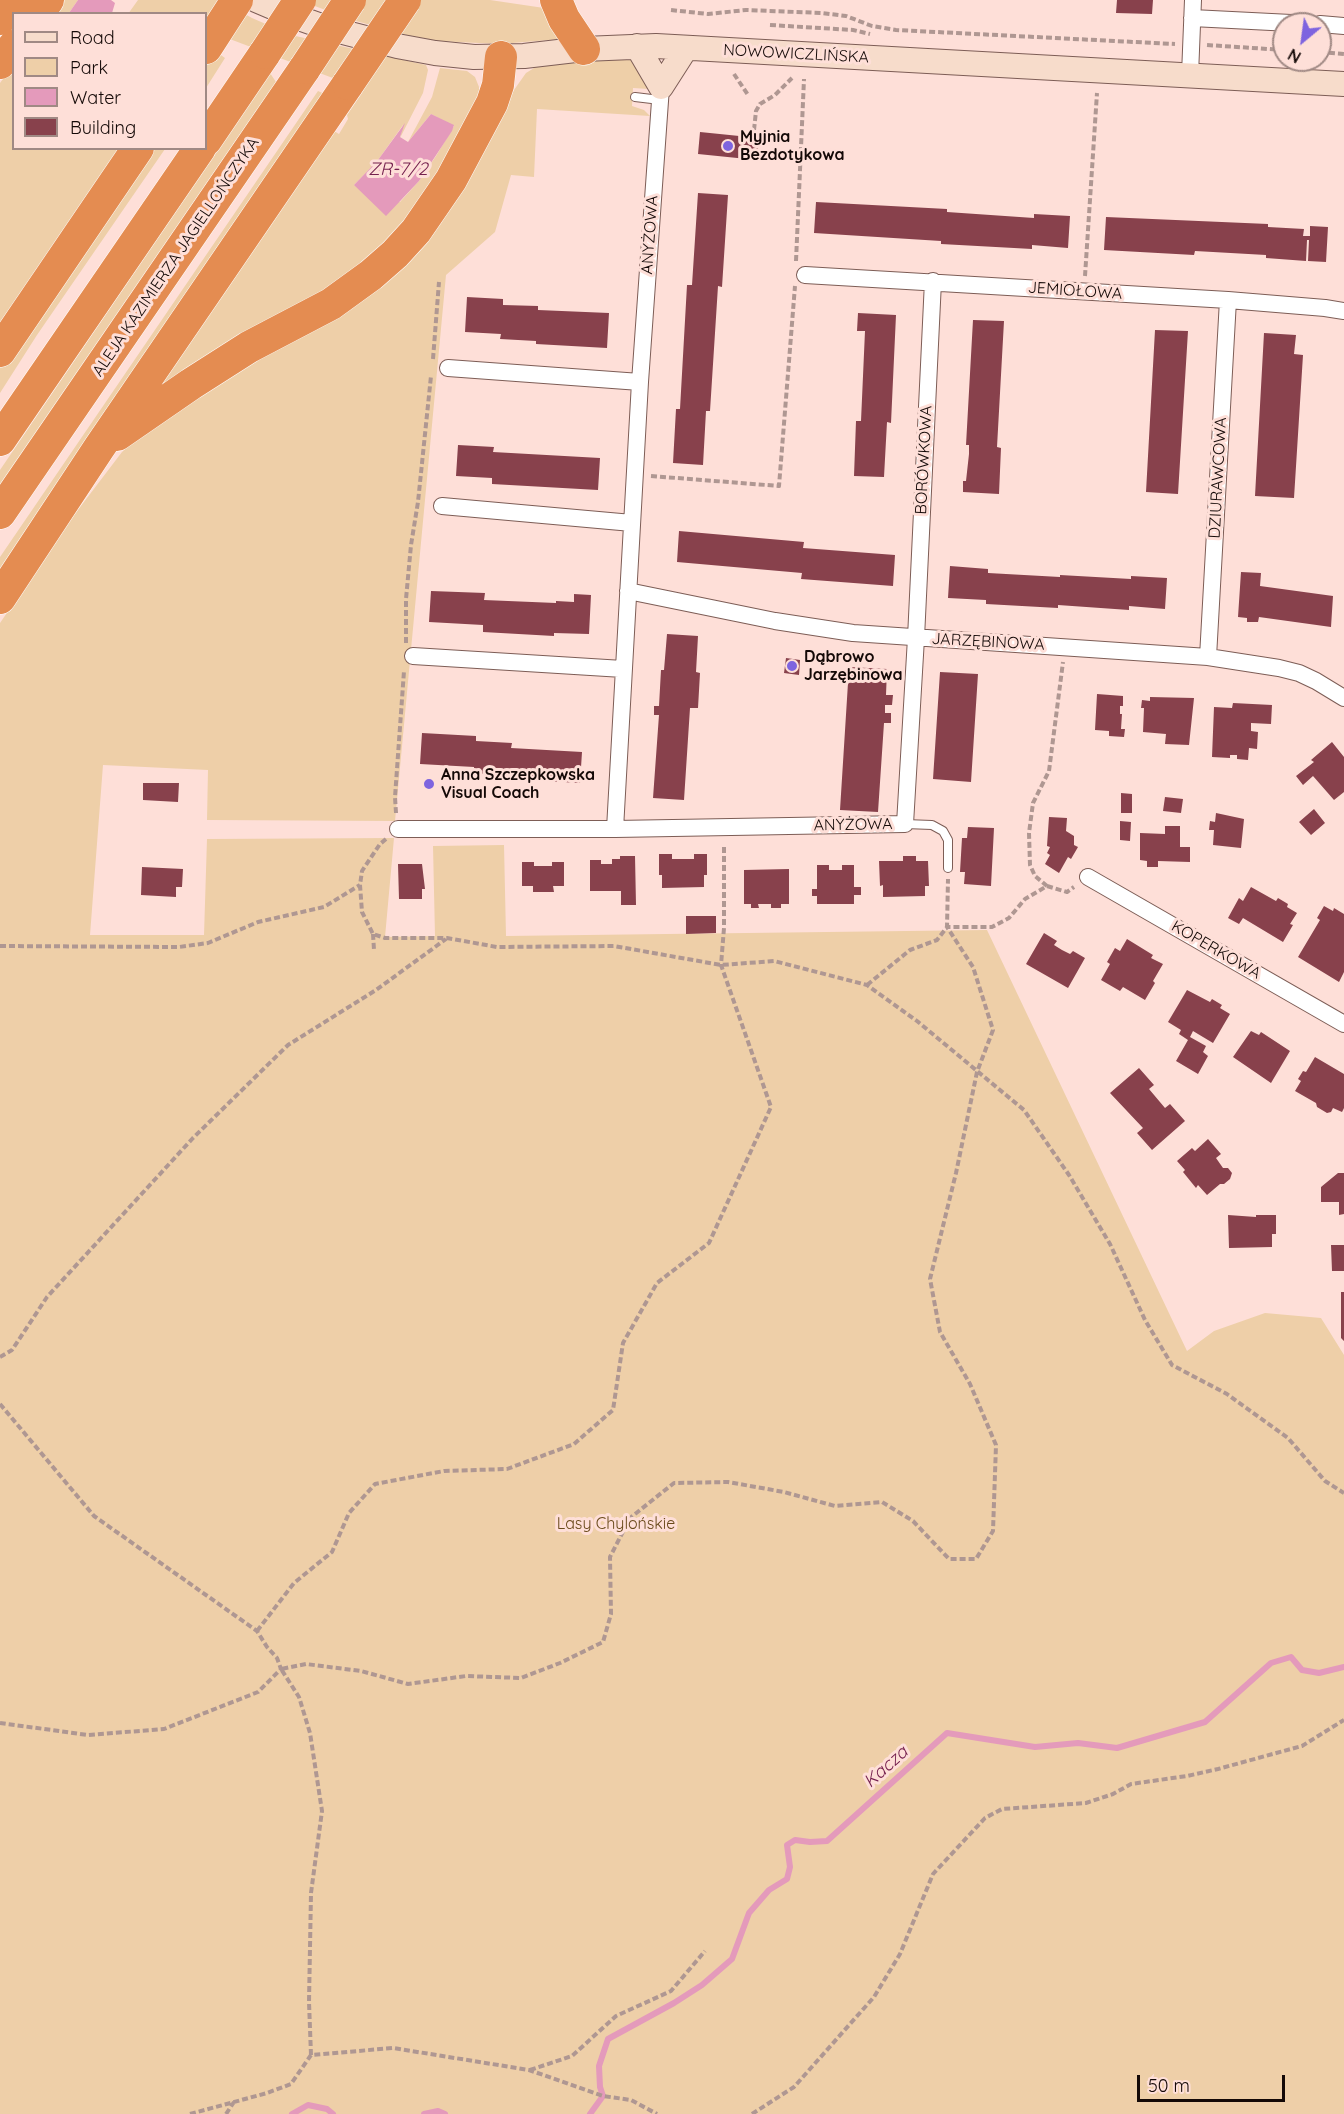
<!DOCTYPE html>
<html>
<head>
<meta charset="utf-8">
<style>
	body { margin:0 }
	#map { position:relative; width:1344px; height:2114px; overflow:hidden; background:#fedfd8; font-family:Quicksand,sans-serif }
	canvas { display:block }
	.legend { position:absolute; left:12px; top:12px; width:195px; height:138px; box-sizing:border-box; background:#fedfd8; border:2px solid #a08984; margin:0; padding:8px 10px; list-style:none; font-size:18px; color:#140907 }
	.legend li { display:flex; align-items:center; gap:12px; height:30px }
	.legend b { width:30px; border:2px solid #a08984 }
	.north { position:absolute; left:1272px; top:12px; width:60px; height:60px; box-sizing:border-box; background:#fedfd8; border:2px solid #a08984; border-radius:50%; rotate:209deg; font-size:16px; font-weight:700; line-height:24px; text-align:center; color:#140907 }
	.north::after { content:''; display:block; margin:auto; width:21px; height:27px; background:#7e64df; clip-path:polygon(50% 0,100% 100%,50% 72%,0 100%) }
	.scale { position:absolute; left:1137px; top:2075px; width:148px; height:27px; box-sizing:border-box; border:3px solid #140907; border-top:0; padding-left:8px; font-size:18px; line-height:21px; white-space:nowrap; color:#140907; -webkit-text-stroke:4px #fedfd8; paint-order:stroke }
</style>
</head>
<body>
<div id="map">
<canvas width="1344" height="2114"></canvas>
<ul class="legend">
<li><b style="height:8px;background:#f7dccb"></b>Road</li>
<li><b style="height:16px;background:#eecfa8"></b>Park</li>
<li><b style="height:16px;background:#e49abb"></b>Water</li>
<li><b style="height:16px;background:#88414c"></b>Building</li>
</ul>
<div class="north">N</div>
<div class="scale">50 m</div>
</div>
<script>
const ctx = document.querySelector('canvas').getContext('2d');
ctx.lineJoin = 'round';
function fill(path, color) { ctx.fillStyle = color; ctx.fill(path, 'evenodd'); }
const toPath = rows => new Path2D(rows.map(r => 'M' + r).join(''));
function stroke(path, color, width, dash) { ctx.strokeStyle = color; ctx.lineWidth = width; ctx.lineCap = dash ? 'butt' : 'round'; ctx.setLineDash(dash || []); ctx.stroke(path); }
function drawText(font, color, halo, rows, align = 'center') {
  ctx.font = font + ' Quicksand,sans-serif'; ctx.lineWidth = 6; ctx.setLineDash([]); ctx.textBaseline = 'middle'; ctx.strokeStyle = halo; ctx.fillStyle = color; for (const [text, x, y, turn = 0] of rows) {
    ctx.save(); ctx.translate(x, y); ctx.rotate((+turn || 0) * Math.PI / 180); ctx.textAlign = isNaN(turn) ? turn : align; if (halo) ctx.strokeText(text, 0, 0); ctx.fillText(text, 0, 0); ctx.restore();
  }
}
const green = toPath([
	[63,0,78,0,69,13,53,14],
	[138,0,220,0,252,18,291,35,426,65,428,70,423,93,400,138,403,125,378,160,354,185,400,202,419,181,436,156,454,126,431,114,408,142,432,97,440,68,467,71,475,77,479,87,479,98,473,115,410,218,355,272,149,401,329,128,339,134,348,119,347,115,362,93,338,80,206,30,206,14,128,14],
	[299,0,490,0,544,8,561,39,500,44,437,41,410,36,349,19],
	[215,51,225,58,206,88,206,66],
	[628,58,634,60,649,89,633,88,632,106,644,110,650,116,537,109,534,177,511,175,495,232,446,275,395,821,207,820,208,770,103,765,90,935,204,935,207,839,394,838,385,937,435,936,433,846,504,845,506,936,987,930,1187,1351,1214,1331,1265,1313,1321,1318,1344,1355,1344,2114,0,2114,0,623,71,519,122,452,151,425,175,406,312,330,503,112,514,90,526,73,539,65,547,64],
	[13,65,14,148,123,149,0,322,0,83],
	[270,73,276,82,0,486,0,470],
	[318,91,329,96,0,578,0,557],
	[150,149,165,149,37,335,0,393,0,367]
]);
const water = toPath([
	[78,0,111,0,115,3,112,13,69,13],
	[431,114,454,125,452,131,419,181,386,216,354,185,378,160,405,123,400,137,408,142]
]);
const stream = toPath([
	[292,2114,308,2105,327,2109,333,2114],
	[424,2114,438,2111,445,2114],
	[590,2114,603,2096,600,2087,599,2066,608,2039,674,2003,702,1985,732,1959,749,1913,769,1890,787,1879,790,1867,787,1845,795,1840,810,1842,827,1841,947,1733,1035,1747,1078,1743,1117,1748,1205,1722,1271,1663,1291,1657,1302,1670,1319,1673,1344,1667]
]);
const building = toPath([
	[1117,0,1153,0,1152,14,1116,13],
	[700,132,759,138,757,160,698,154],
	[698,193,728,195,722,287,718,286,710,411,706,411,703,465,673,463,676,409,680,409,687,285,692,285],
	[816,202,947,209,947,212,1034,218,1034,214,1070,216,1068,248,1032,245,1032,249,1014,248,941,244,941,241,814,233],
	[1106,217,1268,224,1268,227,1304,229,1303,236,1310,236,1310,226,1328,227,1326,262,1308,261,1309,240,1307,240,1306,261,1266,258,1266,255,1213,252,1195,251,1194,255,1104,250],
	[467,297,503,299,503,305,538,306,538,310,609,313,607,348,536,344,536,341,500,339,501,334,465,332],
	[858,313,896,315,891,423,887,422,884,477,854,476,856,421,861,421,865,331,857,331],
	[973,320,1004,321,997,447,1001,448,999,494,963,492,963,481,966,481,969,454,969,445,966,445],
	[1155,330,1188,331,1178,494,1146,492],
	[1264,333,1296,335,1294,354,1303,355,1294,498,1255,496],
	[458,445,494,447,493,452,600,458,598,490,492,484,492,478,456,476],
	[679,531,804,542,803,548,895,555,893,586,801,579,802,573,677,562],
	[950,566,988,569,988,573,1060,577,1060,575,1131,579,1131,576,1167,578,1165,609,1129,606,1129,610,1058,605,1058,608,986,604,986,600,948,598],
	[1241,572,1261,573,1260,586,1333,596,1331,627,1259,617,1258,622,1247,622,1247,618,1238,617],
	[431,591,485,593,484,600,556,603,556,601,574,602,574,594,591,595,589,634,554,633,554,636,483,632,483,625,429,622],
	[667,634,698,636,696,672,700,673,698,708,690,708,684,800,653,798,659,715,654,715,654,706,659,706,661,670,664,670],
	[786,658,800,660,799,675,784,673],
	[849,667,887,669,886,695,893,695,892,705,885,705,885,713,891,713,891,723,884,723,878,812,840,810],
	[940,672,978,674,971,782,933,779],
	[1097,694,1123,696,1123,706,1120,706,1120,714,1122,714,1121,729,1125,729,1124,737,1109,736,1109,731,1095,730],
	[1150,697,1194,698,1189,745,1165,744,1166,734,1143,732,1144,708,1141,708,1142,700,1150,701],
	[1233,703,1272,705,1271,724,1251,723,1251,731,1258,732,1257,749,1249,748,1248,760,1237,759,1237,755,1230,755,1230,758,1212,757,1214,707,1232,708],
	[422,733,476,736,476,741,512,743,511,748,582,752,580,783,509,779,510,775,474,773,474,767,420,764],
	[1332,742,1344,757,1344,792,1334,800,1313,776,1303,785,1296,776,1314,762,1311,760],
	[143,783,179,783,178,802,143,800],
	[1121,793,1132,794,1132,813,1121,813],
	[1165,797,1183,799,1181,813,1163,811],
	[1314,809,1325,823,1311,835,1299,822],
	[1216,813,1244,819,1241,848,1213,845,1214,830,1209,830,1210,821,1215,822],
	[1049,817,1067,818,1066,831,1074,836,1074,845,1078,847,1071,859,1068,857,1059,873,1045,864,1050,855,1047,853,1050,847,1047,846],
	[1120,821,1131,822,1130,841,1120,840],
	[1165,826,1180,826,1180,847,1190,847,1190,862,1158,861,1158,867,1147,867,1147,861,1140,860,1140,833,1165,834],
	[968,827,994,828,991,886,964,884,965,872,960,872,962,838,967,838],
	[659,854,672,854,672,859,694,859,694,854,707,854,707,875,704,875,704,887,662,888,662,875,659,875],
	[620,856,635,856,636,905,621,905,621,891,590,891,590,860,601,860,601,864,612,864,612,859,620,859],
	[903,856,916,856,916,861,928,861,929,886,925,886,925,896,883,897,883,885,880,886,879,861,903,861],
	[522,862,534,862,534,866,552,866,552,862,564,862,564,886,553,886,554,892,533,892,533,886,522,886],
	[398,864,422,864,425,889,422,889,422,899,399,899],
	[817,865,829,865,829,870,842,870,842,865,854,865,854,887,861,887,861,895,854,895,854,904,817,904,817,896,812,896,812,889,817,889],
	[142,867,183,869,182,887,176,887,176,897,141,895],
	[789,869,789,904,781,904,781,908,771,908,771,904,758,904,759,908,751,908,751,904,744,904,744,870],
	[1251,887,1276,901,1278,898,1288,904,1287,907,1297,913,1290,924,1293,925,1283,942,1243,918,1239,924,1228,918,1239,898,1243,901],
	[1324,906,1333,911,1334,908,1344,914,1344,972,1339,982,1298,957,1320,920,1317,918],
	[686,916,716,916,716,933,686,934],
	[1044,933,1057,941,1054,945,1062,950,1070,954,1073,951,1085,958,1068,988,1026,964],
	[1127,939,1153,955,1151,958,1163,964,1153,981,1155,983,1145,1000,1123,987,1120,991,1101,980,1110,964,1107,962,1115,948,1120,951],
	[1187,990,1210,1002,1212,999,1222,1005,1220,1008,1230,1014,1213,1043,1193,1031,1190,1037,1206,1046,1203,1052,1208,1056,1198,1074,1176,1061,1188,1040,1179,1034,1181,1030,1168,1022],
	[1251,1031,1259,1035,1261,1032,1290,1051,1271,1083,1233,1057],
	[1315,1057,1344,1074,1344,1108,1342,1112,1333,1108,1331,1112,1327,1113,1317,1107,1316,1103,1295,1091,1301,1081,1298,1079,1303,1071,1306,1072],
	[1139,1068,1154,1085,1149,1089,1165,1108,1170,1104,1185,1121,1152,1150,1137,1133,1143,1128,1110,1093],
	[1208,1139,1221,1154,1216,1158,1223,1168,1228,1168,1232,1173,1230,1179,1224,1184,1220,1184,1207,1195,1198,1185,1196,1188,1183,1172,1185,1170,1177,1161,1192,1148,1195,1151],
	[1338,1173,1344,1173,1344,1214,1339,1215,1339,1202,1321,1202,1321,1187],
	[1228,1215,1256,1217,1256,1215,1276,1215,1276,1234,1272,1234,1272,1247,1229,1248],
	[1331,1245,1344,1245,1344,1271,1332,1271],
	[1341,1292,1344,1292,1344,1341,1341,1338]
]);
const path = toPath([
	[671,10,708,14,746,10,822,13,846,16,872,26,896,30,1175,44],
	[770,25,853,30,870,34],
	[1207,45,1284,50],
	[1320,52,1344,54],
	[734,74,748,95],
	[754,130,756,111,760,104,775,95,792,78],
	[796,261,804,79],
	[1085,276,1097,93],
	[433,359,439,282],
	[651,476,779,486,795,286],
	[406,643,406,599,411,545,418,502,431,376],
	[396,813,395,797,404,671],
	[386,839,380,844,362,871,360,885,362,912,373,934,385,938,447,938,497,947,614,946,721,965,774,961,867,985,917,1021,1024,1110,1069,1175,1110,1244,1145,1320,1172,1365,1227,1394,1288,1438,1325,1481,1344,1493],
	[1047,886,1067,892,1074,887],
	[373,934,374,950],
	[0,946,179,947,208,943,258,922,324,907,360,885],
	[867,985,910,950,937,940,947,927,948,879],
	[0,1357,12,1350,47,1297,193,1138,288,1045,376,990,446,939],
	[0,1404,94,1516,257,1631,267,1647,277,1658,281,1669,258,1692,164,1729,88,1735,0,1723],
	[257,1631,294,1583,332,1552,349,1513,375,1484,444,1471,507,1469,574,1444,613,1410,623,1343,657,1283,709,1243,771,1107,721,965,724,928,724,845],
	[311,2055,309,2002,311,1893,322,1811,310,1733,299,1697,281,1669,306,1664,361,1671,408,1684,466,1676,521,1678,560,1663,603,1642,611,1614,610,1557,630,1518,674,1483,728,1482,784,1492,835,1506,882,1502,913,1521,949,1559,976,1559,993,1531,996,1445,970,1384,940,1332,930,1279,956,1173,977,1072,993,1030,973,967,947,927,992,927,1009,918,1025,899,1047,886,1035,876,1030,865,1029,833,1033,803,1049,771,1063,662],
	[530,2070,572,2056,616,2016,671,1991,705,1951],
	[190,2114,267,2093,291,2084,311,2055,393,2048,529,2070,603,2096,631,2100,657,2114],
	[226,2114,234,2102],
	[752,2114,794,2087,874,1997,900,1954,933,1874,985,1818,1002,1809,1086,1803,1113,1794,1131,1784,1187,1776,1218,1769,1302,1746,1344,1720]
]);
const lane = toPath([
	[635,97,660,100],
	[905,824,932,825,943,831,948,840,948,868]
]);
const street = toPath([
	[1192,18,1311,24],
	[1320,24,1344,26],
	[1190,75,1193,0],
	[805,275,1228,300,1325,308,1344,311],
	[448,368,640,382],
	[442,506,632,523],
	[628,591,775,621,853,633,1208,657,1279,668,1299,673,1316,681,1344,698],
	[413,656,623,669],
	[1208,657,1228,300],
	[398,829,615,829,905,824,916,638,933,281],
	[615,829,640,382,661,87],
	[1088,877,1344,1024]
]);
const secondary = toPath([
	[256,0,296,17,327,28,397,46,435,53,474,57,524,56,584,49,656,46,1344,84],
	[637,46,661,87,686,48]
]);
const highway = toPath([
	[556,0,564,19,584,49],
	[38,14,48,0],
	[0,19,14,0],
	[206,48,237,0],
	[0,63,14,46],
	[206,140,265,53],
	[0,351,138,148],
	[117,435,191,384,249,347,331,304,371,275,395,254,416,231,451,180,492,103,498,85,501,57],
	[0,440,200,148],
	[0,513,305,68],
	[0,598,99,448,348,84]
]);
const highwayBridge = toPath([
	[265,53,300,0],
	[305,68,350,0],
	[348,84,405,0]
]);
const markers = [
	[728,146,6,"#7e64df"],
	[792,666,6,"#7e64df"],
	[429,784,6,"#7e64df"]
];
const streetNames = [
	["NOWOWICZLIŃSKA",796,54,3],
	["ANYŻOWA",650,235,-86],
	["ALEJA KAZIMIERZA JAGIELLOŃCZYKA",176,257,-56],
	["JEMIOŁOWA",1075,291,4],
	["BORÓWKOWA",924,460,-87],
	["DZIURAWCOWA",1218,478,-87],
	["JARZĘBINOWA",988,642,3],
	["ANYŻOWA",853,825,-1],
	["KOPERKOWA",1216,950,30]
];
const poiNames = [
	["Myjnia",740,137],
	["Bezdotykowa",740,155],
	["Dąbrowo",804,657],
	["Jarzębinowa",804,675],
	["Anna Szczepkowska",441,775],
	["Visual Coach",441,793]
];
const parkNames = [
	["Lasy Chylońskie",616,1524]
];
const waterNames = [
	["ZR-7/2",398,170],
	["Kacza",886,1767,-42]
];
fill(green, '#eecfa8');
fill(water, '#e49abb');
stroke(stream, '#e49abb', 6);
fill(building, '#88414c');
stroke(lane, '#7d5d56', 10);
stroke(street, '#7d5d56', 18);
stroke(secondary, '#7d5d56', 26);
stroke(highway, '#fff', 33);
stroke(path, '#af9792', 4, [6, 3]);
stroke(lane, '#fff', 8);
stroke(street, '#fff', 16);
stroke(secondary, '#f7dccb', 24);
stroke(highway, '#e48c51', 32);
stroke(highwayBridge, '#fff', 33, []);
stroke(highwayBridge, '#e48c51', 32);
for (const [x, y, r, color] of markers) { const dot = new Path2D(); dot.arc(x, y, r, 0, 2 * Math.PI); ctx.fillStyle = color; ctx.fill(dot); stroke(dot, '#fedfd8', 2); }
drawText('16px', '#140907', '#fedfd8', streetNames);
drawText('bold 16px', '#140907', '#fedfd8', poiNames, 'left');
drawText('16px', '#6a4a1b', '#fedfd8', parkNames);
drawText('italic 18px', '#75204e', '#fedfd8', waterNames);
</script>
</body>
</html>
